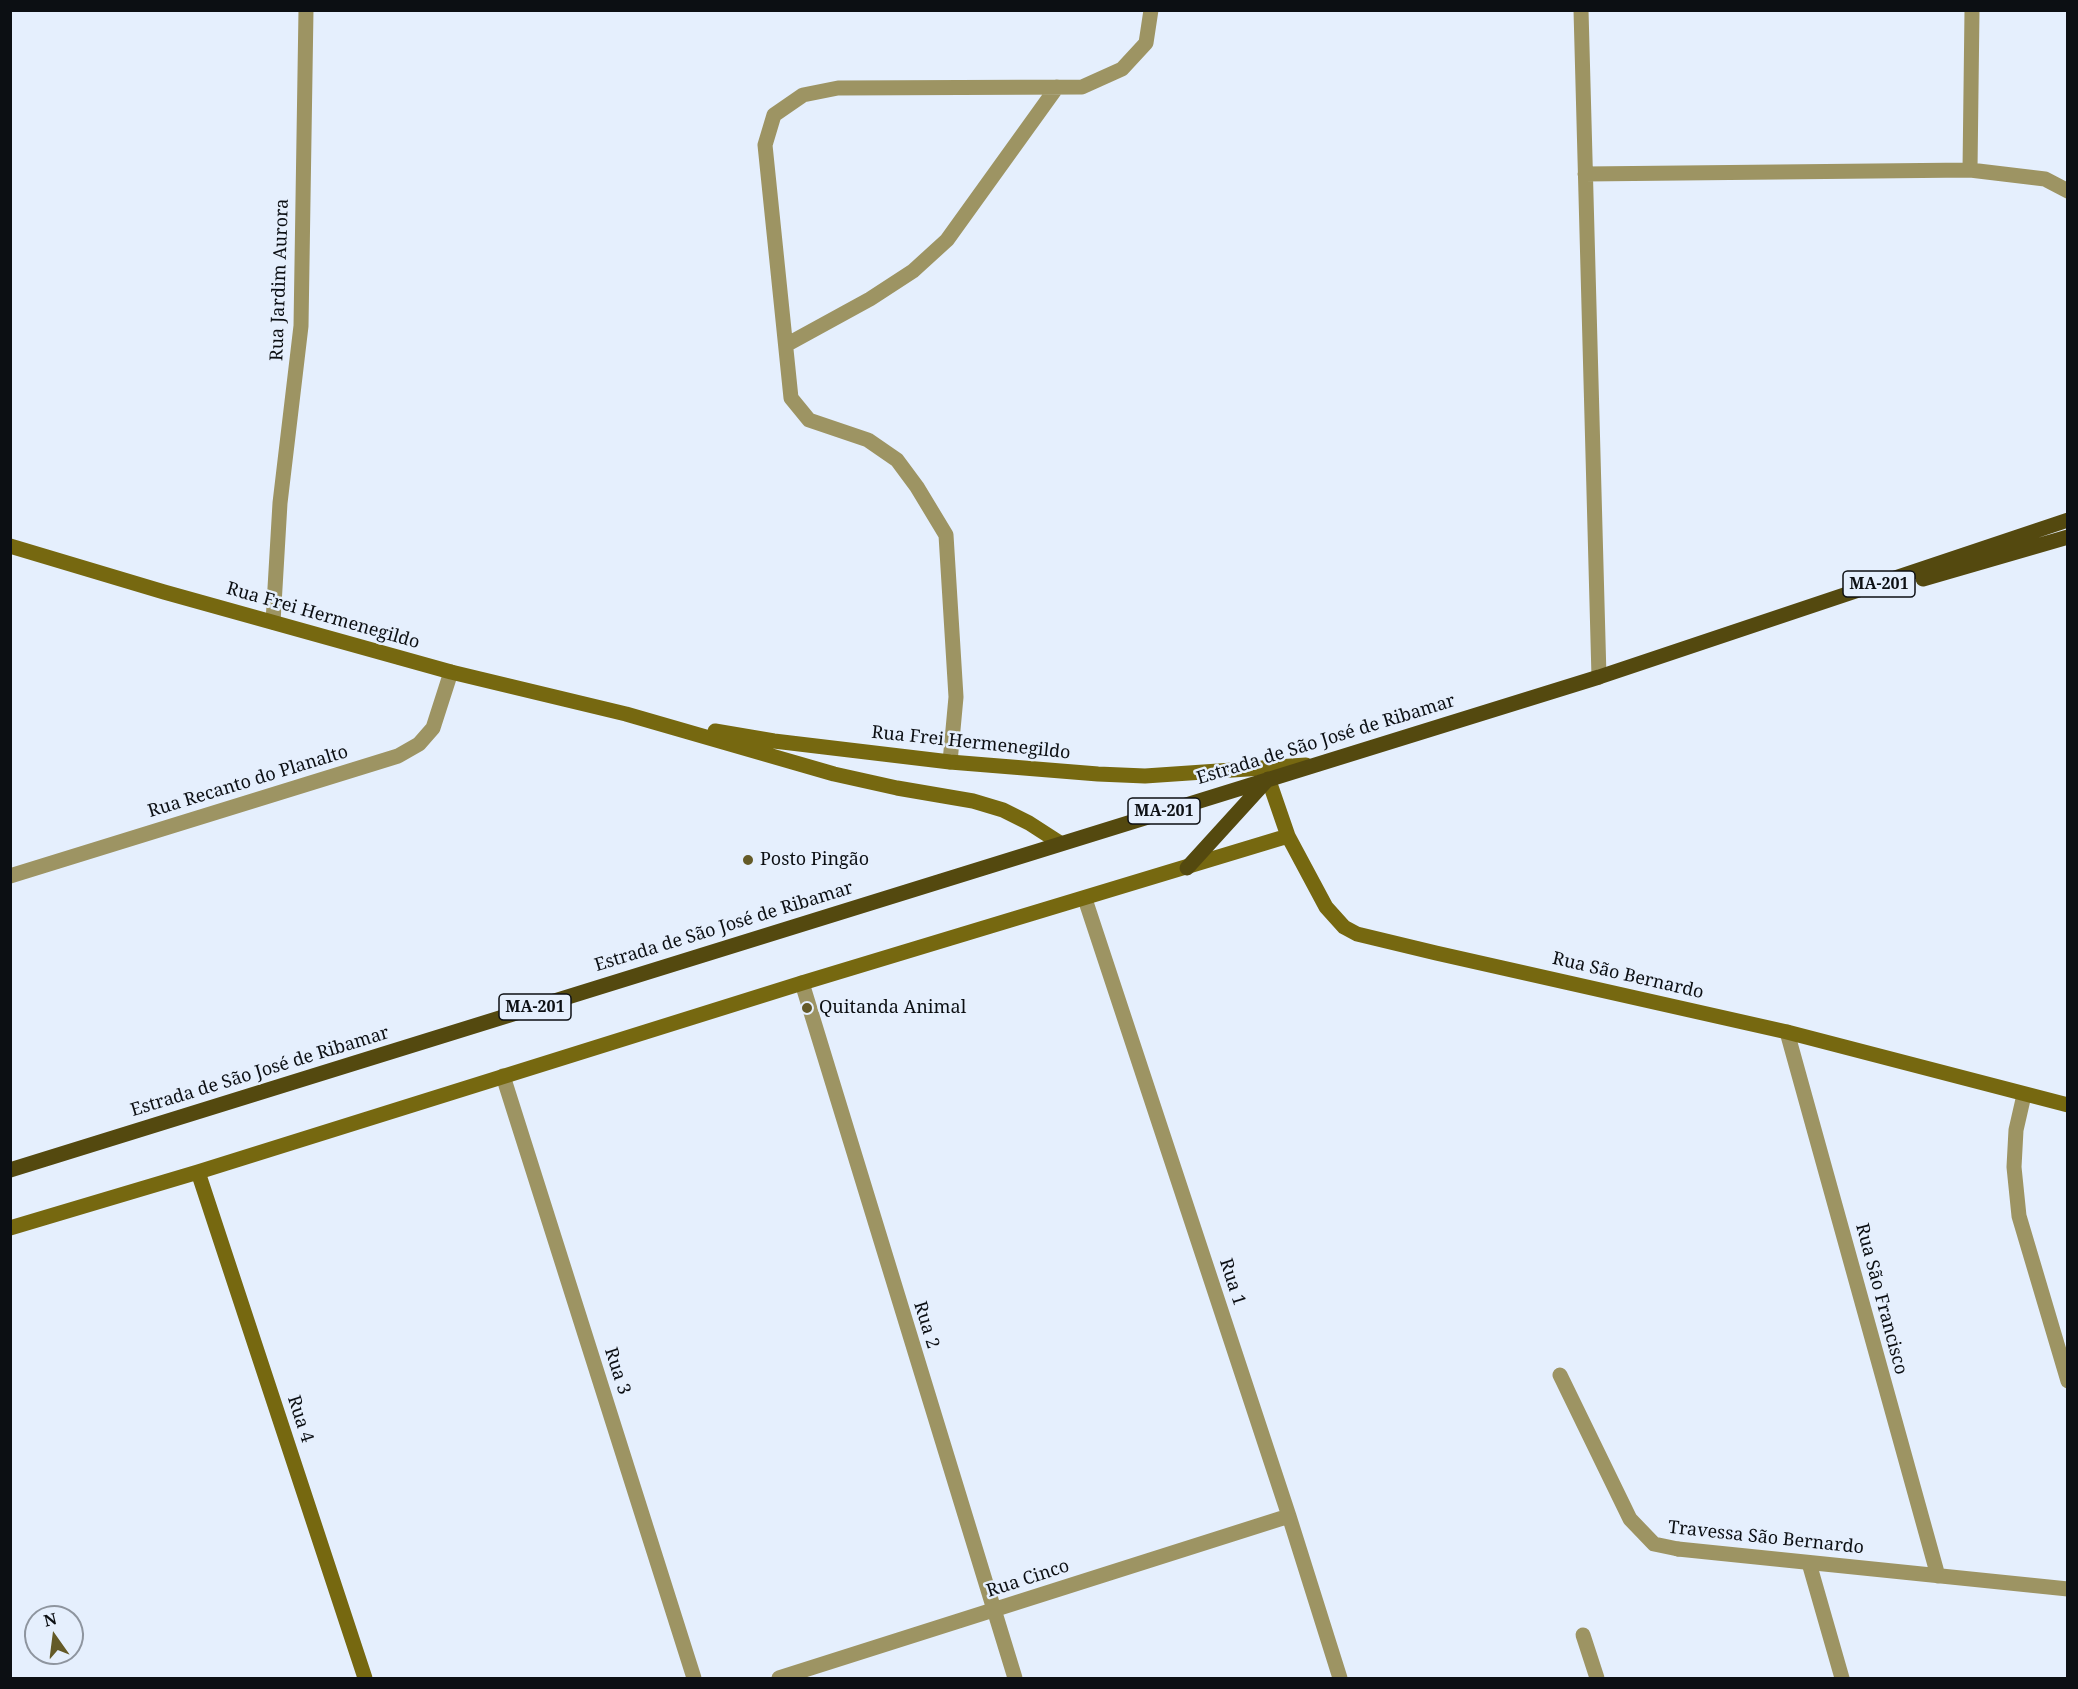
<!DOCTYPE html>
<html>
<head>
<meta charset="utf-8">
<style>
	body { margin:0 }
	#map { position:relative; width:2078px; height:1689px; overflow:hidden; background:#e5effd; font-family:"Noto Serif",serif }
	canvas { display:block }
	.frame { position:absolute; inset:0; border:12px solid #0c0f13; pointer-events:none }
	.north { position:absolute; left:24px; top:1605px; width:60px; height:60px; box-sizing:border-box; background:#e5effd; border:2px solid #8e959f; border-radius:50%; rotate:346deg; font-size:16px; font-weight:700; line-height:24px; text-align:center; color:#0c0f13 }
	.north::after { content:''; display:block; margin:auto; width:21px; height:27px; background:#645a27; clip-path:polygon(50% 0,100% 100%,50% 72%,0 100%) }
</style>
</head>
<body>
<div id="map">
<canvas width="2078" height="1689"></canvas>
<div class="frame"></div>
<div class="north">N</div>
</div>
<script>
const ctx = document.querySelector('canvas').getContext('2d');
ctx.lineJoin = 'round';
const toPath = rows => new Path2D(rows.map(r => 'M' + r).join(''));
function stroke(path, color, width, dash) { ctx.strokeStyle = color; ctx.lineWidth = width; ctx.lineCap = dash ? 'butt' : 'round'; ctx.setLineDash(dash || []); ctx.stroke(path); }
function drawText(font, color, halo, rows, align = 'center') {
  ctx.font = font + ' "Noto Serif",serif'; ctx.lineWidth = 5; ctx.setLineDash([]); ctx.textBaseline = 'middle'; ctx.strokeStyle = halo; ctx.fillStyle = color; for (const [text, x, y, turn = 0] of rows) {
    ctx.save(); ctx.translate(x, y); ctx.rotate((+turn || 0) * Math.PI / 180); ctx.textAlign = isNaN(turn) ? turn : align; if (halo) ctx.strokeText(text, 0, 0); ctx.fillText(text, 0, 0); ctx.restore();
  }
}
const lane = toPath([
	[1581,10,1599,677],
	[1970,170,2045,179,2068,191],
	[1585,174,1970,170,1972,10],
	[786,345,870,299,913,271,947,240,1057,87],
	[950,762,956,697,946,535,917,487,897,460,868,440,809,420,791,398,765,145,774,115,803,95,838,88,1082,87,1122,69,1146,43,1151,10],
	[1560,1375,1630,1519,1654,1544,1678,1549],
	[1809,1563,1842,1678]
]);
const street = toPath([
	[273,622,280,503,301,326,306,10],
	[10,876,398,756,419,744,433,728,451,672],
	[1085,899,1289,1516,1340,1678],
	[802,983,1015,1678],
	[1787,1032,1938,1576],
	[503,1076,694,1678],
	[2024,1095,2016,1130,2014,1167,2019,1216,2068,1381],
	[1678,1549,2068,1589],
	[1583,1635,1597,1678],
	[779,1678,1289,1516]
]);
const secondary = toPath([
	[10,546,164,592,451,672,626,714,834,774,897,788,973,801,1003,810,1029,823,1060,843],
	[715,731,774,741,950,762,1098,774,1145,776,1306,765],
	[1268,778,1288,836,1326,907,1344,927,1357,934,1436,953,1787,1032,2068,1105],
	[198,1172,365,1678],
	[10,1228,198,1172,802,983,1288,836]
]);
const primary = toPath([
	[1923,579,2068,537],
	[1187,868,1268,779],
	[10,1170,1599,677,2068,520]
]);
const markers = [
	[748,860,6,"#645a27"],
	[807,1008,6,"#645a27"]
];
const shields = [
	[1879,584,72],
	[1164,811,72],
	[535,1007,72]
];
const shieldNames = [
	["MA-201",1879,584],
	["MA-201",1164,811],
	["MA-201",535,1007]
];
const streetNames = [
	["Rua Jardim Aurora",280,280,-88],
	["Rua Frei Hermenegildo",323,616,16],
	["Estrada de São José de Ribamar",1326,740,-17],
	["Rua Frei Hermenegildo",971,743,6],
	["Rua Recanto do Planalto",248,782,-17],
	["Estrada de São José de Ribamar",724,927,-17],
	["Rua São Bernardo",1628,976,13],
	["Estrada de São José de Ribamar",260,1072,-17],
	["Rua 1",1232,1282,72],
	["Rua São Francisco",1881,1299,75],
	["Rua 2",926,1325,73],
	["Rua 3",617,1371,72],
	["Rua 4",300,1419,72],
	["Travessa São Bernardo",1766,1538,6],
	["Rua Cinco",1028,1579,-18]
];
const poiNames = [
	["Posto Pingão",760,860],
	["Quitanda Animal",819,1008]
];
stroke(lane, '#9d9463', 15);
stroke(street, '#9d9463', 15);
stroke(secondary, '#766810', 15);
stroke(primary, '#54490f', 15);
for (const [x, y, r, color] of markers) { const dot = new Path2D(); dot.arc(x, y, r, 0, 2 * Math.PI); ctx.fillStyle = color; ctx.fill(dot); stroke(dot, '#e5effd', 2); }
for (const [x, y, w] of shields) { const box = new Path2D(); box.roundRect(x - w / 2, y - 13, w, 26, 4.5); ctx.fillStyle = '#e5effd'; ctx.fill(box); stroke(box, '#0c0f13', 1.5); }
drawText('bold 16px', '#0c0f13', null, shieldNames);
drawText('18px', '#0c0f13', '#e5effd', streetNames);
drawText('18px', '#0c0f13', '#e5effd', poiNames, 'left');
</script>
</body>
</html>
